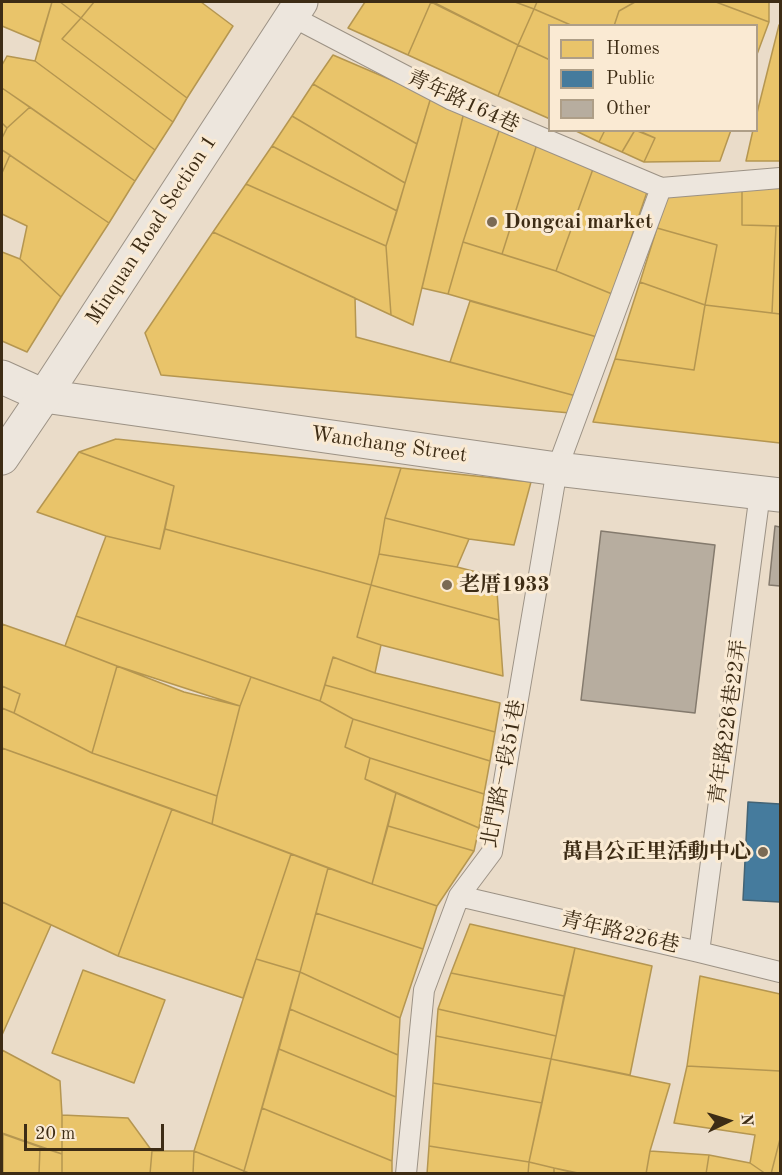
<!DOCTYPE html>
<html>
<head>
<meta charset="utf-8">
<style>
	body { margin:0 }
	#map { position:relative; width:782px; height:1175px; overflow:hidden; background:#eadcc9; font-family:"Old Standard TT",serif }
	canvas { display:block }
	.frame { position:absolute; inset:0; border:3px solid #3d2c15; pointer-events:none }
	.legend { position:absolute; left:548px; top:24px; width:210px; height:108px; box-sizing:border-box; background:#faead3; border:2px solid #ae9e87; margin:0; padding:8px 10px; list-style:none; font-size:18px; color:#3d2c15 }
	.legend li { display:flex; align-items:center; gap:12px; height:30px }
	.legend b { width:30px; border:2px solid #ae9e87 }
	.north { position:absolute; left:698px; top:1091px; width:60px; height:60px; -webkit-text-stroke:4px #faead3; paint-order:stroke; rotate:86deg; font-size:16px; font-weight:700; line-height:24px; text-align:center; color:#3d2c15 }
	.north::after { content:''; display:block; margin:auto; width:21px; height:27px; background:#3d2c15; clip-path:polygon(50% 0,100% 100%,50% 72%,0 100%) }
	.scale { position:absolute; left:24px; top:1124px; width:140px; height:27px; box-sizing:border-box; border:3px solid #3d2c15; border-top:0; padding-left:8px; font-size:18px; line-height:21px; white-space:nowrap; color:#3d2c15; -webkit-text-stroke:4px #faead3; paint-order:stroke }
</style>
</head>
<body>
<div id="map">
<canvas width="782" height="1175"></canvas>
<div class="frame"></div>
<ul class="legend">
<li><b style="height:16px;background:#e9c46a"></b>Homes</li>
<li><b style="height:16px;background:#457b9d"></b>Public</li>
<li><b style="height:16px;background:#b7ad9f"></b>Other</li>
</ul>
<div class="north">N</div>
<div class="scale">20 m</div>
</div>
<script>
const ctx = document.querySelector('canvas').getContext('2d');
ctx.lineJoin = 'round';
function fill(path, color) { ctx.fillStyle = color; ctx.fill(path, 'evenodd'); }
const toPath = rows => new Path2D(rows.map(r => 'M' + r).join(''));
function stroke(path, color, width, dash) { ctx.strokeStyle = color; ctx.lineWidth = width; ctx.lineCap = dash ? 'butt' : 'round'; ctx.setLineDash(dash || []); ctx.stroke(path); }
function drawText(font, color, halo, rows, align = 'center') {
  ctx.font = font + ' "Old Standard TT","Noto Serif TC",serif'; ctx.lineWidth = 6; ctx.setLineDash([]); ctx.textBaseline = 'middle'; ctx.strokeStyle = halo; ctx.fillStyle = color; for (const [text, x, y, turn = 0] of rows) {
    ctx.save(); ctx.translate(x, y); ctx.rotate((+turn || 0) * Math.PI / 180); ctx.textAlign = isNaN(turn) ? turn : align; if (halo) ctx.strokeText(text, 0, 0); ctx.fillText(text, 0, 0); ctx.restore();
  }
}
const homes = toPath([
	[2,2,52,2,40,42,2,26,2,2],
	[52,2,60,2,81,18,62,39,173,122,155,150,35,61,52,2],
	[60,2,94,2,81,18,60,2],
	[94,2,201,2,233,26,187,98,81,18,94,2],
	[365,2,431,2,408,55,348,28,365,2],
	[431,2,518,45,498,96,408,55,431,2],
	[433,2,515,2,534,9,518,45,433,2],
	[515,2,537,2,534,9,515,2],
	[537,2,635,2,619,11,614,26,573,26,534,9,537,2],
	[635,2,716,2,769,22,756,57,756,26,614,26,619,11,635,2],
	[716,2,769,2,769,22,716,2],
	[534,9,573,26,550,26,550,60,518,45,534,9],
	[81,18,187,98,173,122,62,39,81,18],
	[779,25,780,25,780,161,746,161,753,130,756,130,756,117,779,25],
	[518,45,550,60,550,119,498,96,518,45],
	[333,55,431,97,417,144,313,84,333,55],
	[7,56,35,61,155,150,135,181,2,88,2,65,7,56],
	[313,84,417,144,405,183,292,116,313,84],
	[2,88,30,107,7,128,2,123,2,88],
	[431,97,464,112,413,325,391,315,386,246,431,97],
	[30,107,135,181,109,223,2,150,2,138,7,128,30,107],
	[464,112,500,128,463,242,448,294,422,288,464,112],
	[292,116,405,183,397,211,272,146,292,116],
	[2,123,7,128,2,138,2,123],
	[500,128,537,144,502,254,463,242,500,128],
	[574,130,605,130,599,142,574,130],
	[605,130,635,130,622,152,599,142,605,130],
	[635,130,655,138,644,162,622,152,635,130],
	[637,130,731,130,720,161,644,162,655,138,637,130],
	[537,144,593,169,556,271,502,254,537,144],
	[272,146,397,211,386,246,246,184,272,146],
	[2,150,10,155,2,173,2,150],
	[10,155,109,223,61,297,20,259,27,226,2,214,2,173,10,155],
	[593,169,647,192,612,294,556,271,593,169],
	[246,184,386,246,391,315,213,232,246,184],
	[780,185,780,226,742,225,742,189,780,185],
	[742,189,742,225,776,226,772,313,705,305,717,245,657,228,668,194,742,189],
	[776,226,780,226,780,314,772,313,776,226],
	[657,228,717,245,705,305,640,282,657,228],
	[213,232,355,298,356,337,576,396,570,413,161,375,145,333,213,232],
	[463,242,556,271,612,294,597,337,448,294,463,242],
	[2,252,20,259,61,297,27,352,2,341,2,252],
	[640,282,705,305,694,370,615,359,640,282],
	[470,301,597,337,576,396,450,362,470,301],
	[705,305,780,314,780,443,593,422,615,359,694,370,705,305],
	[116,439,401,468,385,518,379,554,371,585,165,529,174,486,79,452,116,439],
	[79,452,174,486,160,549,106,536,37,512,79,452],
	[401,468,531,482,514,545,469,539,385,518,401,468],
	[385,518,469,539,457,567,379,554,385,518],
	[165,529,371,585,357,637,381,645,375,673,333,657,320,701,76,616,106,536,160,549,165,529],
	[379,554,457,567,496,577,499,620,371,585,379,554],
	[371,585,499,620,503,676,381,645,357,637,371,585],
	[76,616,251,677,240,706,184,692,65,646,76,616],
	[2,624,65,646,117,666,92,753,14,713,20,694,2,686,2,624],
	[333,657,375,673,500,703,495,732,325,685,333,657],
	[117,666,240,706,217,796,92,753,117,666],
	[251,677,320,701,353,719,345,747,370,758,365,779,396,793,372,884,212,824,217,796,240,706,251,677],
	[325,685,495,732,490,761,353,719,320,701,325,685],
	[2,686,20,694,14,713,2,708,2,686],
	[2,708,14,713,92,753,217,796,212,824,2,748,2,708],
	[353,719,490,761,484,794,370,758,345,747,353,719],
	[2,748,172,809,118,956,2,902,2,748],
	[370,758,484,794,479,828,365,779,370,758],
	[396,793,479,828,474,851,388,826,396,793],
	[172,809,291,854,243,998,118,956,172,809],
	[388,826,474,851,437,906,372,884,388,826],
	[291,854,328,868,300,972,256,959,291,854],
	[328,868,372,884,437,906,423,949,316,913,328,868],
	[2,902,51,925,2,1035,2,902],
	[316,913,423,949,400,1018,300,972,316,913],
	[470,924,575,948,564,996,451,973,470,924],
	[575,948,652,966,630,1075,551,1059,575,948],
	[256,959,300,972,244,1171,194,1151,256,959],
	[83,970,165,1000,134,1083,52,1053,83,970],
	[300,972,400,1018,398,1055,290,1009,300,972],
	[451,973,564,996,556,1036,438,1009,451,973],
	[700,976,780,994,780,1071,687,1066,700,976],
	[290,1009,398,1055,396,1097,279,1049,290,1009],
	[438,1009,556,1036,551,1059,436,1036,438,1009],
	[436,1036,551,1059,542,1103,433,1083,436,1036],
	[279,1049,396,1097,392,1161,262,1108,279,1049],
	[2,1050,60,1081,62,1115,62,1154,2,1133,2,1050],
	[551,1059,670,1084,650,1151,646,1174,579,1174,529,1162,551,1059],
	[687,1066,780,1071,780,1139,771,1174,766,1174,750,1163,755,1135,674,1123,687,1066],
	[433,1083,542,1103,529,1162,429,1146,433,1083],
	[262,1108,392,1161,392,1174,251,1174,244,1171,262,1108],
	[62,1115,128,1118,152,1151,150,1174,62,1174,62,1115],
	[2,1133,3,1134,3,1174,2,1174,2,1133],
	[3,1134,40,1147,39,1174,3,1174,3,1134],
	[780,1139,780,1174,771,1174,780,1139],
	[429,1146,529,1162,528,1174,427,1174,429,1146],
	[40,1147,62,1154,62,1174,39,1174,40,1147],
	[152,1151,194,1151,193,1174,150,1174,152,1151],
	[194,1151,244,1171,243,1174,193,1174,194,1151],
	[650,1151,709,1155,706,1174,646,1174,650,1151],
	[709,1155,750,1163,766,1174,706,1174,709,1155],
	[529,1162,554,1168,554,1174,528,1174,529,1162],
	[554,1168,578,1173,578,1174,554,1174,554,1168]
]);
const public = toPath([
	[748,802,780,804,780,902,743,900,748,802]
]);
const building = toPath([
	[775,526,780,527,780,586,769,585,775,526],
	[601,531,715,545,695,713,581,700,601,531]
]);
const service = toPath([
	[291,16,450,99,661,188,780,178],
	[459,896,699,952,780,972],
	[699,952,760,493],
	[406,1174,424,990,459,896,492,852,557,469,661,188]
]);
const minor = toPath([
	[2,377,44,396,557,469,780,495]
]);
const tertiary = toPath([
	[2,458,44,396,301,2]
]);
const markers = [
	[492,222,6,"#7a6a54"],
	[447,585,6,"#7a6a54"],
	[763,852,6,"#7a6a54"]
];
const streetNames = [
	["青年路164巷",463,102,25],
	["Minquan Road Section 1",152,230,-57],
	["Wanchang Street",389,445,8],
	["青年路226巷22弄",729,722,-82],
	["北門路一段51巷",504,774,-79],
	["青年路226巷",620,933,13]
];
const poiNames = [
	["Dongcai market",504,222],
	["老厝1933",459,585],
	["萬昌公正里活動中心",751,852,"right"]
];
fill(homes, '#e9c46a');
stroke(homes, '#b59650', 1.5);
fill(public, '#457b9d');
stroke(public, '#436374', 1.5);
fill(building, '#b7ad9f');
stroke(building, '#847a6d', 1.5);
stroke(service, '#9c9285', 22);
stroke(minor, '#9c9285', 35);
stroke(tertiary, '#9c9285', 35);
stroke(service, '#ede6dd', 20);
stroke(minor, '#ede6dd', 33);
stroke(tertiary, '#ede6dd', 33);
for (const [x, y, r, color] of markers) { const dot = new Path2D(); dot.arc(x, y, r, 0, 2 * Math.PI); ctx.fillStyle = color; ctx.fill(dot); stroke(dot, '#faead3', 2); }
drawText('21px', '#3d2c15', '#faead3', streetNames);
drawText('bold 21px', '#3d2c15', '#faead3', poiNames, 'left');
</script>
</body>
</html>
